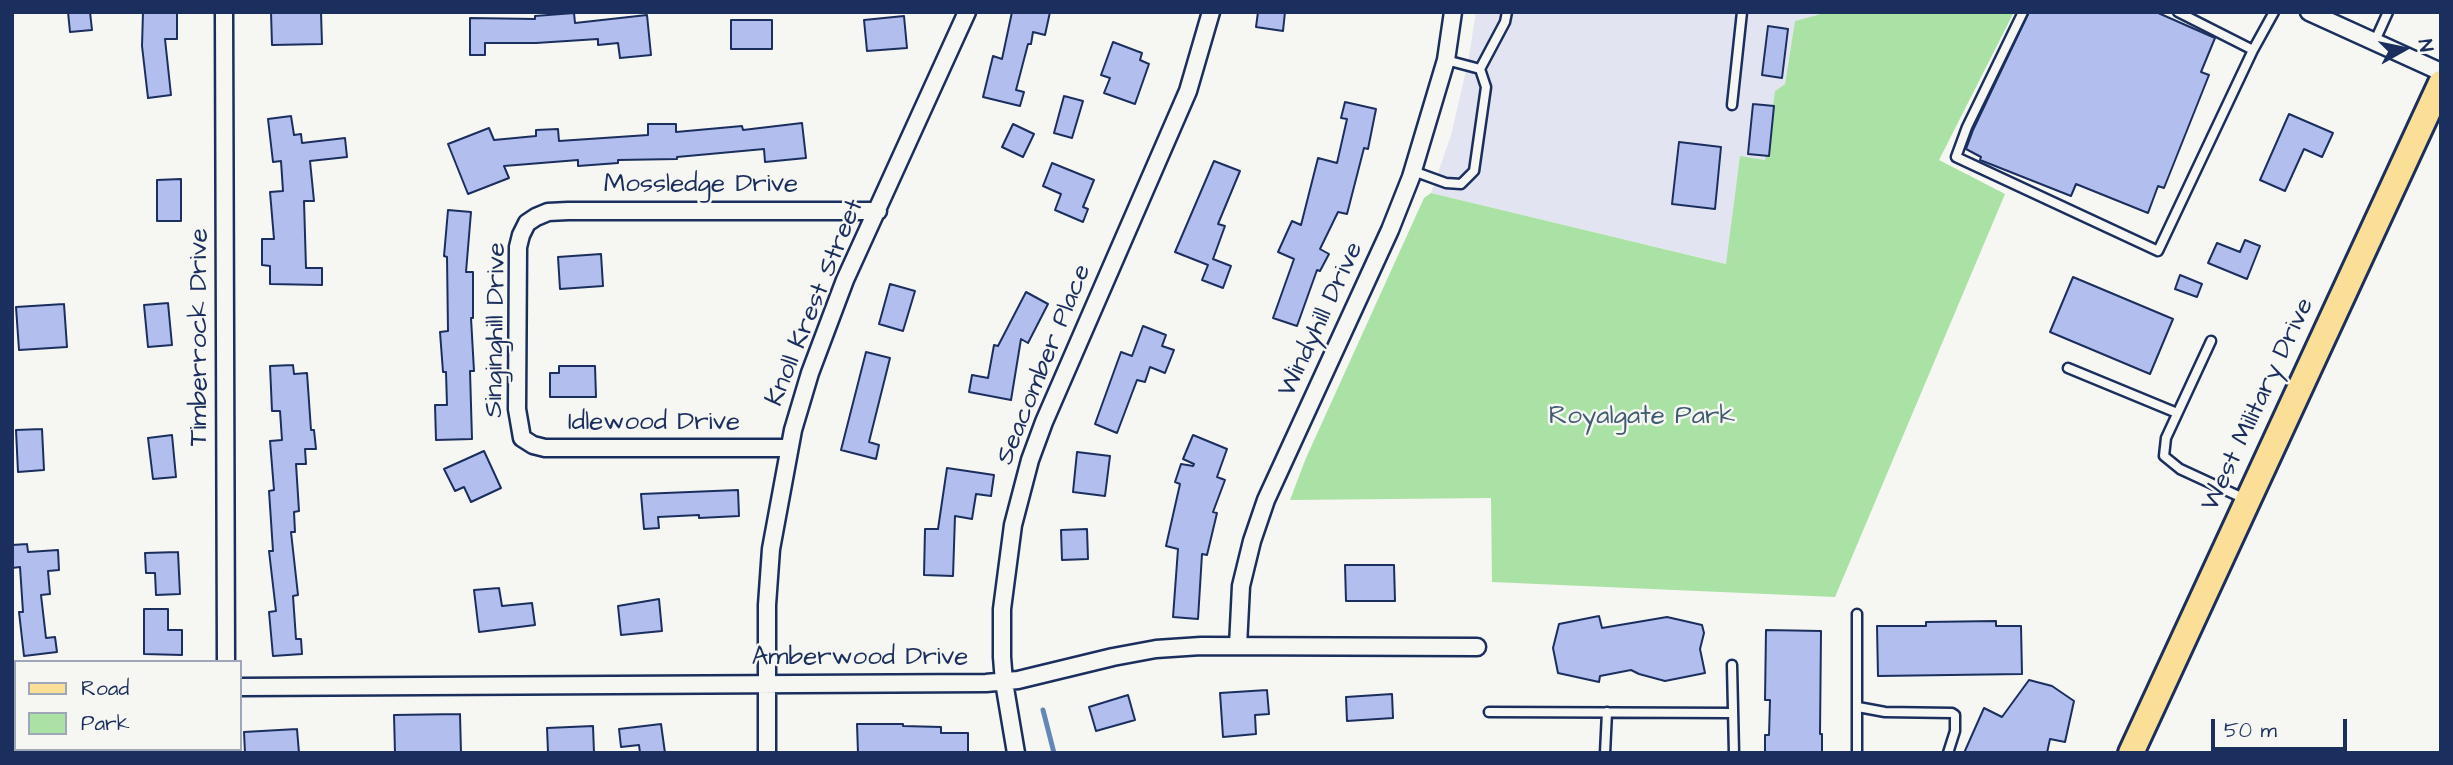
<!DOCTYPE html>
<html>
<head>
<meta charset="utf-8">
<style>
	body { margin:0 }
	#map { position:relative; width:2453px; height:765px; overflow:hidden; background:#f6f6f2; font-family:"Architects Daughter",sans-serif }
	canvas { display:block }
	.frame { position:absolute; inset:0; border:14px solid #1b2f5e; pointer-events:none }
	.legend { position:absolute; left:14px; top:660px; width:228px; height:91px; box-sizing:border-box; background:#f6f6f2; border:2px solid #9ea6b7; margin:0; padding:9px 12px; list-style:none; font-size:21px; color:#1b2f5e }
	.legend li { display:flex; align-items:center; gap:14px; height:35px }
	.legend b { width:35px; border:2px solid #9ea6b7 }
	.north { position:absolute; left:2369px; top:14px; width:70px; height:70px; -webkit-text-stroke:5px #f6f6f2; paint-order:stroke; rotate:81deg; font-size:19px; font-weight:700; line-height:28px; text-align:center; color:#1b2f5e }
	.north::after { content:''; display:block; margin:auto; width:24px; height:32px; background:#1b2f5e; clip-path:polygon(50% 0,100% 100%,50% 72%,0 100%) }
	.scale { position:absolute; left:2211px; top:719px; width:136px; height:32px; box-sizing:border-box; border:4px solid #1b2f5e; border-top:0; padding-left:9px; font-size:21px; line-height:24px; white-space:nowrap; color:#1b2f5e; -webkit-text-stroke:5px #f6f6f2; paint-order:stroke }
</style>
</head>
<body>
<div id="map">
<canvas width="2453" height="765"></canvas>
<div class="frame"></div>
<ul class="legend">
<li><b style="height:9px;background:#fbdf96"></b>Road</li>
<li><b style="height:19px;background:#aae1a4"></b>Park</li>
</ul>
<div class="north">N</div>
<div class="scale">50 m</div>
</div>
<script>
const ctx = document.querySelector('canvas').getContext('2d');
ctx.lineJoin = 'round';
function fill(path, color) { ctx.fillStyle = color; ctx.fill(path, 'evenodd'); }
const toPath = rows => new Path2D(rows.map(r => 'M' + r).join(''));
function stroke(path, color, width, dash) { ctx.strokeStyle = color; ctx.lineWidth = width; ctx.lineCap = dash ? 'butt' : 'round'; ctx.setLineDash(dash || []); ctx.stroke(path); }
function drawText(font, color, halo, rows, align = 'center') {
  ctx.font = font + ' "Architects Daughter",sans-serif'; ctx.lineWidth = 5; ctx.setLineDash([]); ctx.textBaseline = 'middle'; ctx.strokeStyle = halo; ctx.fillStyle = color; for (const [text, x, y, turn = 0] of rows) {
    ctx.save(); ctx.translate(x, y); ctx.rotate((+turn || 0) * Math.PI / 180); ctx.textAlign = isNaN(turn) ? turn : align; if (halo) ctx.strokeText(text, 0, 0); ctx.fillText(text, 0, 0); ctx.restore();
  }
}
const built = toPath([
	[1476,12,1828,12,1795,21,1785,84,1775,91,1765,160,1740,157,1727,264,1431,193,1451,135,1468,62]
]);
const green = toPath([
	[1828,12,2014,12,1939,160,2005,194,1835,597,1492,582,1491,498,1290,500,1306,458,1424,198,1431,193,1726,264,1740,156,1765,160,1775,91,1785,84,1795,21]
]);
const stream = toPath([
	[1043,710,1054,753]
]);
const building = toPath([
	[68,12,90,12,92,30,70,32,68,12],
	[143,12,177,13,177,39,165,39,171,95,148,98,142,46,143,12],
	[271,12,321,12,322,44,272,45,271,12],
	[1012,12,1050,12,1045,35,1033,32,1031,44,1028,44,1016,90,1024,92,1020,106,983,97,993,56,1002,59,1012,12],
	[1258,12,1285,12,1283,31,1256,27,1258,12],
	[2029,12,2156,12,2215,38,2201,72,2209,75,2164,188,2158,186,2148,213,2076,184,2071,196,1980,160,1981,157,1966,149,1973,130,2029,12],
	[574,13,575,23,647,15,651,55,620,58,618,43,598,45,598,39,536,43,485,43,485,55,470,55,470,18,535,19,535,16,574,13],
	[904,16,907,48,867,51,864,20,904,16],
	[731,20,772,20,772,49,731,49,731,20],
	[1768,26,1788,29,1782,78,1762,75,1768,26],
	[1113,42,1142,53,1140,60,1149,64,1135,104,1104,93,1110,78,1101,75,1113,42],
	[1064,96,1083,101,1072,138,1054,133,1064,96],
	[1345,102,1376,109,1368,149,1364,148,1347,214,1338,212,1320,249,1329,254,1320,271,1317,270,1297,326,1273,318,1294,259,1278,252,1292,221,1301,225,1318,158,1337,163,1347,119,1341,118,1345,102],
	[1753,104,1774,106,1769,156,1748,154,1753,104],
	[2289,114,2333,133,2322,157,2304,149,2285,191,2260,180,2289,114],
	[291,116,294,135,301,134,302,143,345,138,347,157,310,161,314,201,304,201,306,268,322,268,322,285,270,284,270,266,262,265,262,239,274,239,270,192,283,191,281,161,273,162,268,119,291,116],
	[802,123,806,158,765,162,764,149,677,157,677,159,618,160,618,163,578,166,578,160,504,166,509,178,468,194,448,144,489,128,494,140,536,136,536,130,558,129,559,141,648,135,648,124,676,124,676,132,742,126,743,130,802,123],
	[1013,124,1034,134,1023,157,1002,147,1013,124],
	[1679,142,1721,147,1715,209,1672,204,1679,142],
	[1214,161,1240,171,1218,224,1225,226,1213,259,1231,266,1223,288,1202,280,1208,265,1175,252,1214,161],
	[1052,163,1094,180,1083,207,1088,209,1083,222,1055,210,1061,194,1043,186,1052,163],
	[181,179,181,221,157,221,157,180,181,179],
	[448,210,471,212,466,272,473,272,473,318,471,318,474,371,470,371,472,439,436,440,435,405,447,405,446,372,443,372,440,332,448,331,447,257,444,256,448,210],
	[2245,240,2260,246,2247,279,2208,263,2217,243,2240,252,2245,240],
	[601,254,603,286,560,289,558,257,601,254],
	[2180,275,2202,284,2197,297,2175,289,2180,275],
	[2073,277,2173,319,2150,374,2050,332,2073,277],
	[890,284,915,291,903,331,879,324,890,284],
	[1026,292,1048,304,1028,343,1021,339,1011,400,969,392,972,375,988,378,994,345,998,346,1026,292],
	[168,303,172,345,148,347,144,305,168,303],
	[64,304,67,347,19,350,16,307,64,304],
	[1143,326,1166,335,1162,346,1174,350,1165,373,1150,367,1145,382,1137,380,1117,433,1095,424,1121,352,1132,356,1143,326],
	[866,352,890,358,869,442,879,445,876,459,841,450,866,352],
	[293,365,294,374,307,373,311,430,314,430,316,449,305,449,306,464,296,464,299,511,294,512,295,532,291,532,298,595,293,596,296,639,301,639,302,654,273,656,269,612,276,611,269,551,273,551,269,491,274,490,270,441,282,440,280,411,272,411,270,366,293,365],
	[559,366,595,366,596,397,550,397,550,373,559,373,559,366],
	[42,429,44,470,18,472,16,430,42,429],
	[172,435,176,477,153,479,148,438,172,435],
	[1193,435,1227,449,1217,477,1225,480,1213,512,1217,513,1207,555,1202,554,1198,619,1173,617,1178,549,1166,546,1180,484,1175,482,1181,464,1193,466,1194,464,1183,459,1193,435],
	[484,451,501,488,471,502,464,487,455,491,444,469,484,451],
	[1077,452,1110,456,1105,496,1073,492,1077,452],
	[947,468,994,475,991,496,976,494,972,519,955,516,953,576,924,575,925,529,938,529,947,468],
	[738,490,739,516,699,518,699,515,658,517,659,528,644,529,641,494,738,490],
	[1087,529,1088,559,1062,560,1061,530,1087,529],
	[27,544,28,552,58,550,59,570,48,571,50,594,41,595,46,638,55,637,57,652,24,656,19,612,23,612,20,567,12,568,12,545,27,544],
	[178,552,180,594,156,595,155,573,146,573,145,553,178,552],
	[1345,565,1394,565,1395,601,1346,601,1345,565],
	[499,588,502,606,532,603,535,625,479,632,474,590,499,588],
	[659,599,662,631,621,635,618,606,659,599],
	[144,609,168,609,168,630,182,630,182,655,144,654,144,609],
	[1599,616,1602,628,1667,617,1702,625,1704,633,1700,649,1705,673,1665,681,1639,674,1631,670,1600,676,1599,682,1558,673,1553,648,1559,624,1599,616],
	[1996,621,1996,626,2021,626,2022,674,1878,676,1877,626,1926,626,1926,622,1996,621],
	[1766,630,1821,631,1820,734,1822,734,1822,753,1765,753,1765,735,1769,735,1770,700,1765,700,1766,630],
	[2029,680,2052,686,2074,701,2065,742,2050,739,2047,753,1964,753,1984,708,2002,717,2029,680],
	[1267,690,1269,714,1255,715,1256,734,1223,737,1220,693,1267,690],
	[1392,694,1393,718,1347,721,1346,697,1392,694],
	[1128,695,1135,720,1096,731,1089,707,1128,695],
	[460,714,461,753,395,753,394,715,460,714],
	[661,724,665,753,640,753,639,745,621,747,619,729,661,724],
	[857,724,903,724,903,726,941,727,941,733,968,733,968,753,858,753,857,724],
	[593,726,594,753,548,752,547,728,593,726],
	[297,729,299,753,245,753,244,732,297,729]
]);
const lane = toPath([
	[2023,12,1967,127,1956,157,2158,251,2253,50,2274,12],
	[2178,12,2253,50],
	[2374,43,2388,12],
	[1446,60,1480,69,1505,22,1507,12],
	[1732,105,1742,12],
	[1413,171,1446,183,1461,184,1474,171,1486,87,1480,69],
	[2211,341,2166,438,2164,456,2180,469,2245,499],
	[2068,368,2177,413],
	[1857,614,1857,753],
	[1732,665,1734,753],
	[1858,707,1885,712,1952,713,1955,715,1955,731,1948,753],
	[1489,712,1733,713],
	[1605,753,1607,712]
]);
const street = toPath([
	[224,12,226,662],
	[2309,12,2441,72],
	[789,448,545,448,533,445,522,438,517,409,518,247,521,235,527,223,536,217,548,212,568,211,878,211],
	[1238,646,1241,586,1252,541,1266,500,1390,230,1411,177,1446,60,1453,12],
	[12,685,16,685],
	[240,687,986,683,1018,680,1113,657,1156,649,1201,646,1477,647],
	[767,753,767,605,771,549,793,430,810,373,845,280,967,12],
	[1016,753,1004,682,1002,657,1002,609,1013,525,1030,460,1044,422,1188,91,1211,12]
]);
const primary = toPath([
	[2131,753,2441,83]
]);
const streetNames = [
	["Mossledge Drive",701,186],
	["Knoll Krest Street",816,303,-68],
	["Windyhill Drive",1322,320,-65],
	["Singinghill Drive",497,330,-89],
	["Timberrock Drive",201,337,-90],
	["Seacomber Place",1045,365,-68],
	["West Military Drive",2259,405,-65],
	["Idlewood Drive",654,424],
	["Amberwood Drive",860,659]
];
const parkNames = [
	["Royalgate Park",1642,418]
];
fill(built, '#e2e5f1');
fill(green, '#aae1a4');
stroke(stream, '#6487b4', 5);
fill(building, '#b2beee');
stroke(building, '#1b2f5e', 2);
stroke(lane, '#1b2f5e', 13);
stroke(street, '#1b2f5e', 21);
stroke(primary, '#1b2f5e', 30);
stroke(lane, '#f6f6f2', 8);
stroke(street, '#f6f6f2', 16);
stroke(primary, '#fbdf96', 24);
drawText('26px', '#1b2f5e', '#f6f6f2', streetNames);
drawText('26px', '#3f5c70', '#f6f6f2', parkNames);
</script>
</body>
</html>
